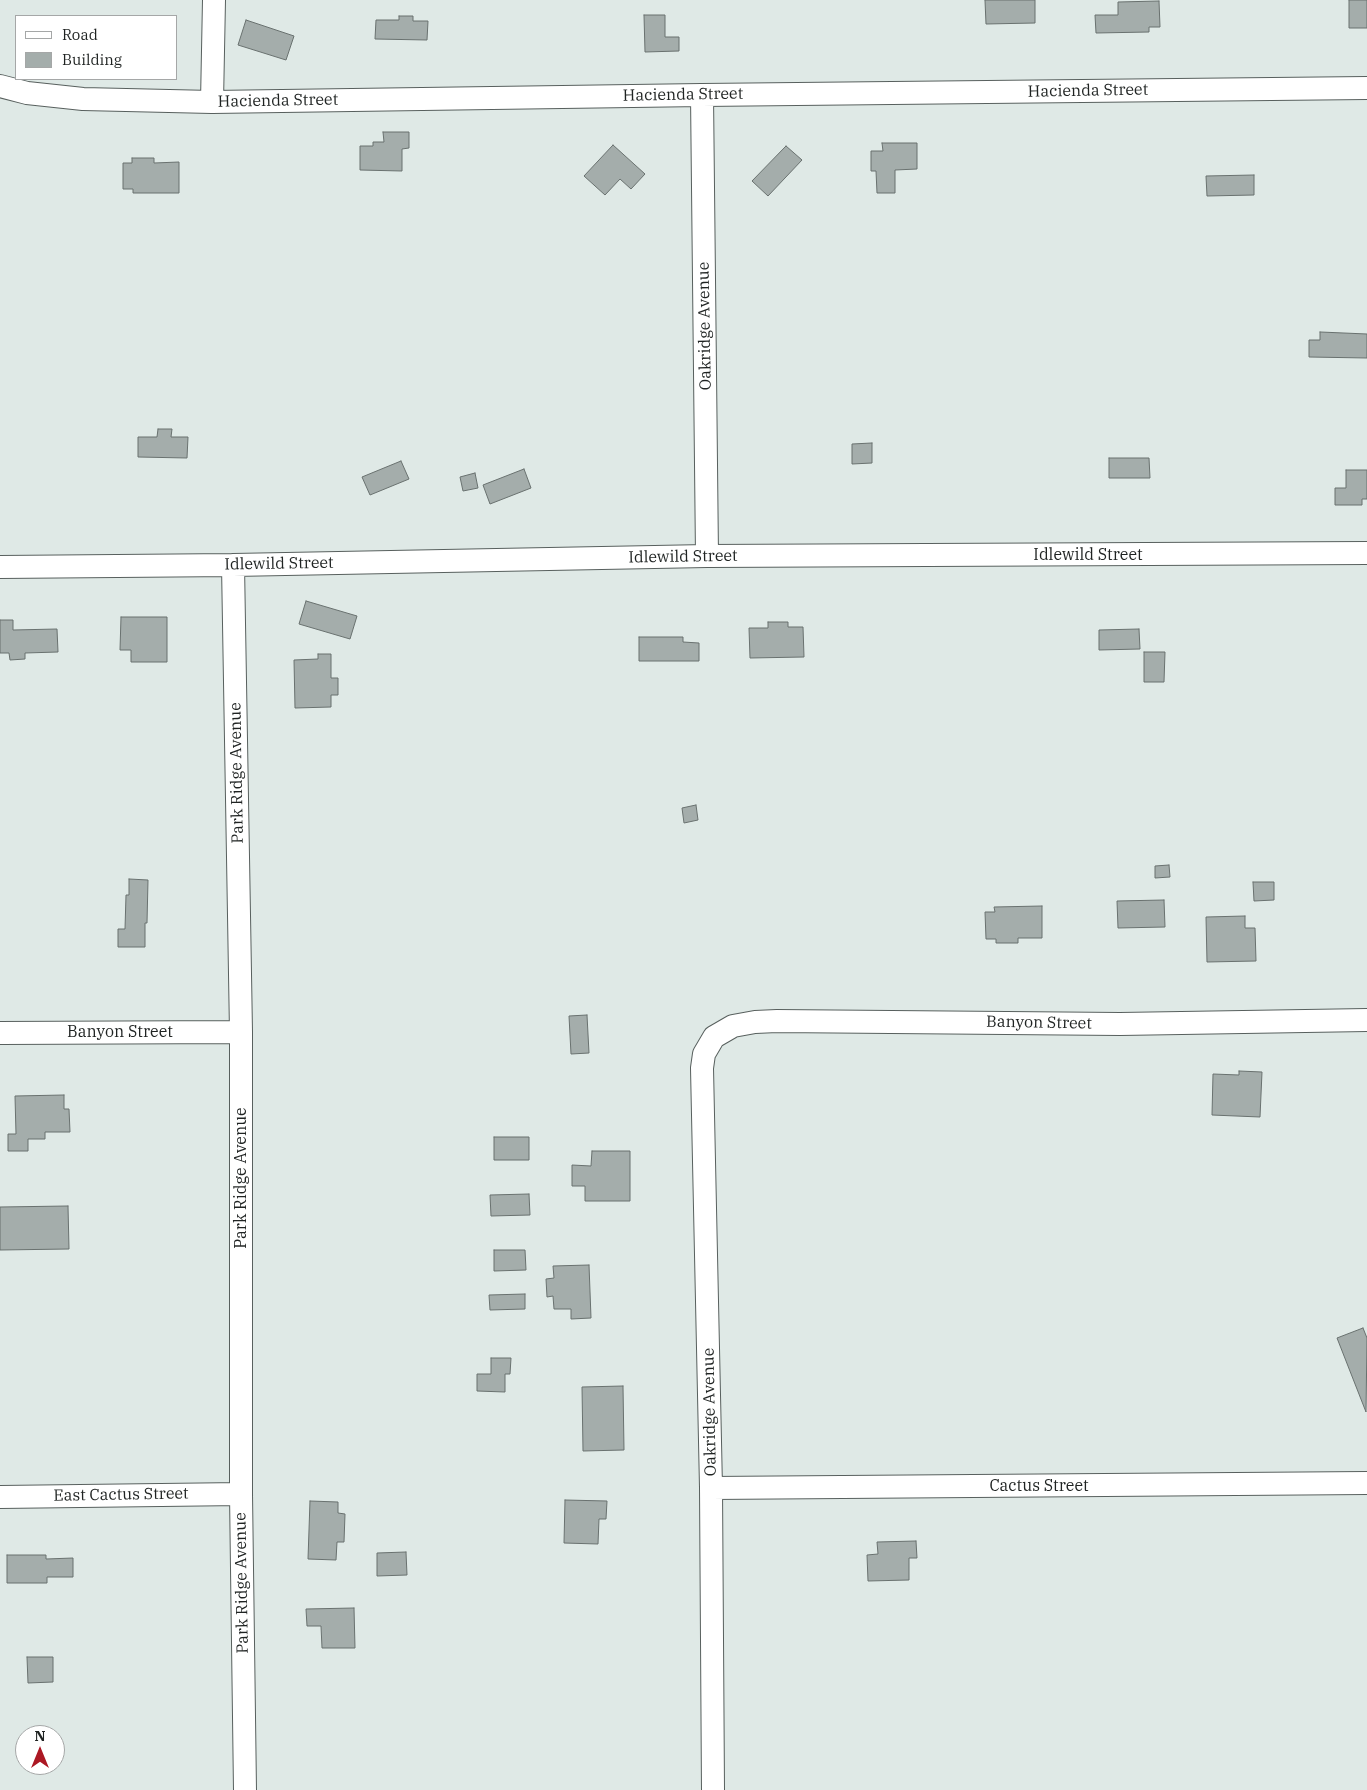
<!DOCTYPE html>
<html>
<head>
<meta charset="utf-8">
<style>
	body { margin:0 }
	#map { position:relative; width:1367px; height:1790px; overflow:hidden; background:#dfe9e6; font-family:"IBM Plex Serif",serif }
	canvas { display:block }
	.legend { position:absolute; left:15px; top:15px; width:162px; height:65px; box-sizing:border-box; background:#fff; border:1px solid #a5a7a7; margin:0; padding:6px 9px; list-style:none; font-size:15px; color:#1f2322 }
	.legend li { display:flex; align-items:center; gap:10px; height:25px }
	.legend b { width:25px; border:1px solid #a5a7a7 }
	.north { position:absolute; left:15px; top:1725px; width:50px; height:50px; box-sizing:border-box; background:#fff; border:1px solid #a5a7a7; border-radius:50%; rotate:0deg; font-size:14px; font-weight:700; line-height:20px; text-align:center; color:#1f2322 }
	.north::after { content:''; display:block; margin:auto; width:18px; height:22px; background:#ac1824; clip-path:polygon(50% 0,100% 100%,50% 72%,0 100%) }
</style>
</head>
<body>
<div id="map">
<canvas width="1367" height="1790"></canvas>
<ul class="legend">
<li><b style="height:6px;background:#fff"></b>Road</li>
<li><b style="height:14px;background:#a4adab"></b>Building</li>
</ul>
<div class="north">N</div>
</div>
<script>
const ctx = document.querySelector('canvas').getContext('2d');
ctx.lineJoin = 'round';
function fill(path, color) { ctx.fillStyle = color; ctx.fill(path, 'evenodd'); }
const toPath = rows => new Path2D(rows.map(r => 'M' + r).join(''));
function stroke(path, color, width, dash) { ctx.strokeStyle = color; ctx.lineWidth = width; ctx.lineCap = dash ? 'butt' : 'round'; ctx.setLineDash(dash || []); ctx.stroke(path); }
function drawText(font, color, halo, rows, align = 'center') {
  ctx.font = font + ' "IBM Plex Serif",serif'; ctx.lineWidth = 4; ctx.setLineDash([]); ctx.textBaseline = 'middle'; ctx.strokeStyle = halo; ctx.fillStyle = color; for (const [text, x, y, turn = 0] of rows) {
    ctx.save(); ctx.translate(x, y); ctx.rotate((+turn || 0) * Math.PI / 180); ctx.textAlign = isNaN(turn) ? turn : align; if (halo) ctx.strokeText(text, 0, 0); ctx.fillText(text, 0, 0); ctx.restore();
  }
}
const building = toPath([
	[985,0,1035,0,1035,23,986,24,985,0],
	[1349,0,1367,0,1367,28,1349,28,1349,0],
	[1159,1,1160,27,1149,27,1149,32,1096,33,1095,15,1118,15,1118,2,1159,1],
	[644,15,665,15,665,37,679,37,679,51,645,52,644,15],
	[399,16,413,16,413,21,428,21,427,40,375,39,376,20,399,20,399,16],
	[246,20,294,36,286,60,238,45,246,20],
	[383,132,409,132,409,148,402,149,402,171,360,170,360,146,373,146,373,142,384,142,383,132],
	[882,143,917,143,917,169,895,170,895,193,877,193,876,171,871,171,871,151,883,151,882,143],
	[613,145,645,174,631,189,620,179,605,195,584,176,613,145],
	[786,146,802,160,768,196,752,181,786,146],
	[132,158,154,158,154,163,179,162,179,193,133,193,133,189,123,189,123,163,132,163,132,158],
	[1254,175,1254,195,1207,196,1206,176,1254,175],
	[1320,332,1367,334,1367,358,1309,357,1309,340,1320,340,1320,332],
	[158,429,172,429,171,437,188,437,187,458,138,457,138,437,157,437,158,429],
	[872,443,872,463,852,464,852,444,872,443],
	[1109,458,1149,458,1150,478,1109,478,1109,458],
	[401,461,409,479,370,495,362,477,401,461],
	[524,469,531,488,490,504,483,485,524,469],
	[1346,470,1367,470,1367,499,1362,499,1362,505,1335,505,1335,488,1346,488,1346,470],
	[475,473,478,488,463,491,460,477,475,473],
	[306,601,357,616,350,639,299,624,306,601],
	[121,617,167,617,167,662,131,662,131,650,120,650,121,617],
	[0,620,13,620,13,630,57,629,58,652,25,653,25,659,10,660,9,653,0,653,0,620],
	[768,622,788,622,788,627,803,627,804,657,750,658,749,628,768,628,768,622],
	[1139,629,1140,649,1099,650,1099,630,1139,629],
	[639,637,683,637,683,642,699,643,699,661,639,661,639,637],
	[1144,652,1165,652,1164,682,1144,682,1144,652],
	[318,654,331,654,331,678,338,678,338,695,331,695,331,707,295,708,294,660,318,659,318,654],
	[696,805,698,820,684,823,682,808,696,805],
	[1169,865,1170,877,1155,878,1155,866,1169,865],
	[129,879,148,880,147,923,145,923,145,947,118,947,118,929,125,929,126,895,129,895,129,879],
	[1253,882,1274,882,1274,900,1254,901,1253,882],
	[1164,900,1165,927,1118,928,1117,901,1164,900],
	[1042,906,1042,938,1018,938,1018,943,996,943,996,939,986,939,985,912,995,912,994,907,1042,906],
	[1245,916,1245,928,1255,928,1256,961,1207,962,1206,917,1245,916],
	[587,1015,589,1053,571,1054,569,1016,587,1015],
	[1239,1071,1262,1072,1260,1117,1212,1115,1213,1074,1239,1075,1239,1071],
	[64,1095,64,1109,69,1109,70,1132,45,1132,45,1139,28,1139,28,1151,8,1151,8,1134,16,1134,15,1096,64,1095],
	[494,1137,529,1137,529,1160,494,1160,494,1137],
	[592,1151,630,1151,630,1201,585,1201,585,1186,572,1186,572,1165,591,1166,592,1151],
	[529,1194,530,1215,491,1216,490,1195,529,1194],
	[68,1206,69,1249,0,1250,0,1207,68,1206],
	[494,1250,525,1250,526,1270,494,1271,494,1250],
	[589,1265,591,1318,571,1319,571,1309,554,1309,553,1296,547,1297,546,1279,554,1278,553,1266,589,1265],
	[525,1294,525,1309,490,1310,489,1295,525,1294],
	[1363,1328,1367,1338,1366,1412,1337,1338,1363,1328],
	[491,1358,511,1358,510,1374,505,1374,505,1392,477,1391,477,1374,491,1374,491,1358],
	[623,1386,624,1450,583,1451,582,1387,623,1386],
	[565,1500,607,1501,606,1519,599,1519,598,1544,564,1543,565,1500],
	[310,1501,338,1502,338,1513,345,1514,344,1542,337,1542,336,1560,308,1559,310,1501],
	[916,1541,917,1558,909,1558,909,1580,868,1581,867,1555,878,1554,877,1542,916,1541],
	[406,1552,407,1575,377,1576,377,1553,406,1552],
	[7,1555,46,1555,46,1559,73,1558,73,1577,47,1577,47,1583,7,1583,7,1555],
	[354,1608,355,1648,322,1648,321,1626,307,1626,306,1609,354,1608],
	[27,1657,53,1657,53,1682,28,1683,27,1657]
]);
const minor = toPath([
	[0,86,27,93,83,99,212,102,702,95,1367,88],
	[702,95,707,556],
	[212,102,214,0],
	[233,565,241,1032,241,1494,245,1790],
	[0,567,233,565,707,556,1367,553],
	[0,1033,241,1032],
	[711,1488,1367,1483],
	[0,1497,241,1494],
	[713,1790,711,1488,702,1068,704,1054,714,1037,733,1026,755,1022,777,1021,1120,1024,1367,1020]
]);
const streetNames = [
	["Hacienda Street",1088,91,-1],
	["Hacienda Street",683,95,-1],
	["Hacienda Street",278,101,-1],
	["Oakridge Avenue",705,326,-91],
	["Idlewild Street",1088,555],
	["Idlewild Street",683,557,-1],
	["Idlewild Street",279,564,-1],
	["Park Ridge Avenue",237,773,-91],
	["Banyon Street",1039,1023,1],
	["Banyon Street",120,1032],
	["Park Ridge Avenue",241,1178,-90],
	["Oakridge Avenue",710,1412,-91],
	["Cactus Street",1039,1486],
	["East Cactus Street",121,1495,-1],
	["Park Ridge Avenue",242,1583,-91]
];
fill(building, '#a4adab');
stroke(building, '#69716f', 1);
stroke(minor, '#58605e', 24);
stroke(minor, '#fff', 22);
drawText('16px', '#1f2322', '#fff', streetNames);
</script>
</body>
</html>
